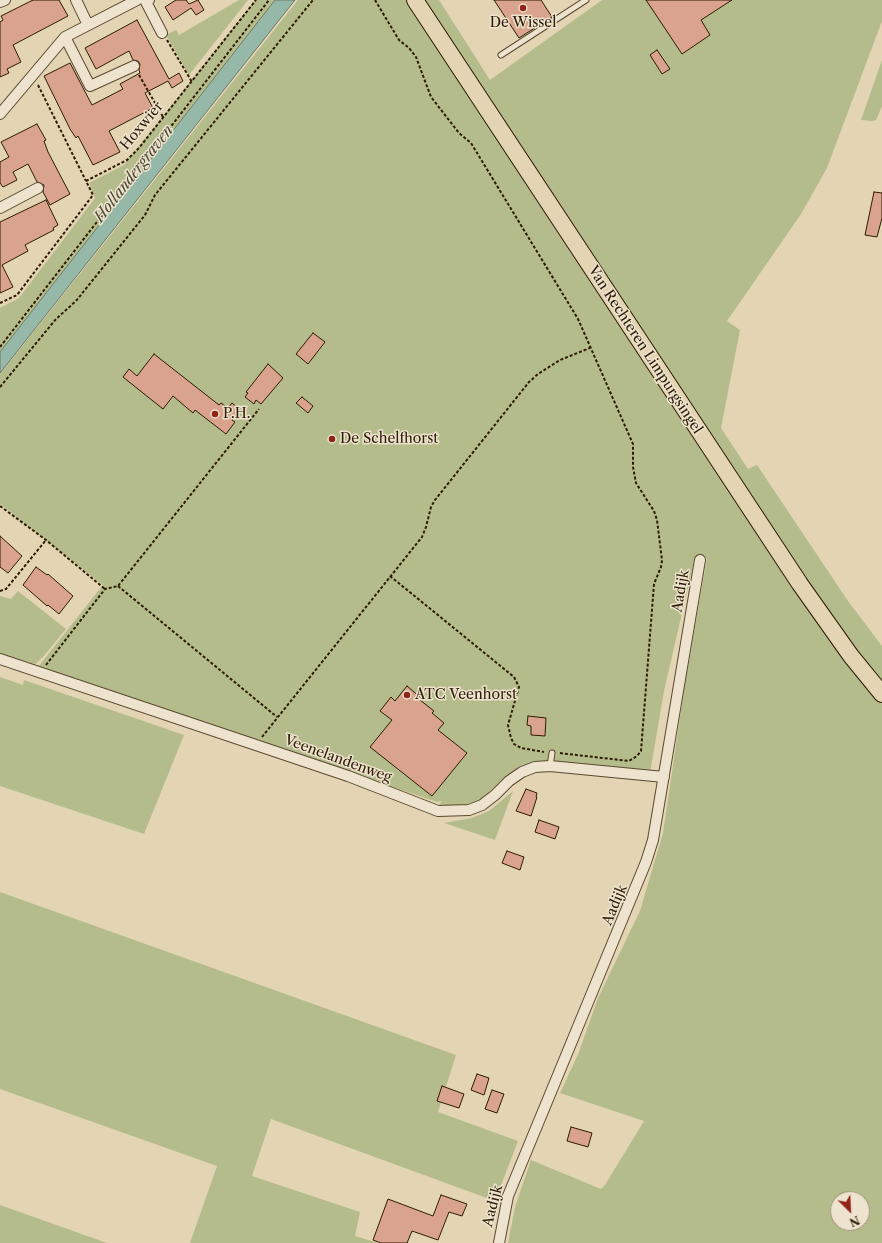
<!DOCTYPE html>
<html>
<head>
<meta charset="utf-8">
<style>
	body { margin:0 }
	#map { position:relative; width:882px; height:1243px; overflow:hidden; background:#e3d4b3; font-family:"Libre Caslon Text",serif }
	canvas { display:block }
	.north { position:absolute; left:830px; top:1191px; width:40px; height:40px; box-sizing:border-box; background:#ede3ce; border:1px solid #a0937d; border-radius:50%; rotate:156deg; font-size:11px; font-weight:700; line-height:16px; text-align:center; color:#2d1b03 }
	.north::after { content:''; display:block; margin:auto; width:14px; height:18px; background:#8f2418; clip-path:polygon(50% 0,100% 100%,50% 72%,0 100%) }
</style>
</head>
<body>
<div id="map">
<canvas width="882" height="1243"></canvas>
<div class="north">N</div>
</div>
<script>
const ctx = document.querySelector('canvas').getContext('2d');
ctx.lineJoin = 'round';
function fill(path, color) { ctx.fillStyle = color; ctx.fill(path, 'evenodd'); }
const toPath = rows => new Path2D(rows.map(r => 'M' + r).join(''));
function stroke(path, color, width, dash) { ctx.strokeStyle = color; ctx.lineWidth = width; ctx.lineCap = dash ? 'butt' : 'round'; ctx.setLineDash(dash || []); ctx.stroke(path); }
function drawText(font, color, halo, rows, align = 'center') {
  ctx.font = font + ' "Libre Caslon Text",serif'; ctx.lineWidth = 3; ctx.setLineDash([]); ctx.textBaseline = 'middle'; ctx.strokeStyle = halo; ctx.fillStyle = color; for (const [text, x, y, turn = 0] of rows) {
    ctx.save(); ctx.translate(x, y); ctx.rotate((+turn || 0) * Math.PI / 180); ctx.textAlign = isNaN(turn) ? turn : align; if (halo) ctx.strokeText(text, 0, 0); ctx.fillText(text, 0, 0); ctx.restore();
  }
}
const green = toPath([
	[239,0,248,0,189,75,166,35,176,30,179,35],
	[255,0,275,0,0,352,0,308,19,298,95,198,89,183,124,165],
	[298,0,406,0,868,687,882,704,882,1243,508,1243,515,1207,531,1160,601,1189,605,1185,644,1121,560,1093,579,1052,598,998,640,911,663,833,684,690,707,558,695,557,664,691,650,773,517,770,505,777,483,798,467,805,453,807,439,805,442,801,437,802,38,667,103,585,0,504,0,374],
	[838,1199,862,1199,862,1223,838,1223],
	[424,0,439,0,490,80,602,0,882,0,882,21,827,168,801,214,727,321,740,330,721,428,748,469,757,465,848,601,882,646,882,682,851,643,793,560],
	[882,60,882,106,876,120,872,121,861,120],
	[18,591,66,629,43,657,35,664,0,653,0,596,11,599],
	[0,677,23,685,24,680,184,735,144,834,0,786],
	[513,791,495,840,444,823,472,818,489,811],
	[0,892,456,1055,438,1112,518,1141,495,1201,271,1119,252,1176,360,1212,355,1236,378,1243,190,1243,217,1166,0,1089],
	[0,1205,107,1243,0,1243]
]);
const water = toPath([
	[275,0,295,0,0,373,0,352,275,0]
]);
const building = toPath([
	[33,0,59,0,68,16,13,45,21,62,7,69,9,73,0,77,0,22,3,20,1,16,33,0],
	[176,0,186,0,189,4,198,0,204,10,196,15,191,8,173,20,165,7,176,0],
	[494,0,541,0,552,17,519,38,494,0],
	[646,0,732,0,701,20,710,35,682,54,646,0],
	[137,20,169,79,179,73,183,81,172,88,168,81,145,93,153,108,109,131,120,152,93,165,78,136,76,138,70,129,44,76,70,63,92,105,123,89,120,84,140,73,139,70,140,64,138,61,133,60,129,51,96,69,85,48,137,20],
	[657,50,670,69,662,74,650,55,657,50],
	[37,124,46,140,44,141,48,152,70,194,50,205,43,192,44,185,37,182,28,164,13,172,17,180,3,187,0,183,0,162,9,157,1,142,37,124],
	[874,192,882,193,882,218,877,237,865,235,874,192],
	[46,200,58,225,53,228,54,230,25,245,28,251,2,265,13,287,0,293,0,222,46,200],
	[313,333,325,342,308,364,296,354,313,333],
	[154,354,219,405,221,403,228,408,232,403,240,410,232,420,235,422,226,434,195,410,193,413,173,396,163,409,123,377,129,369,137,376,154,354],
	[268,364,283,378,261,404,256,400,254,404,245,397,248,393,246,392,268,364],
	[302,397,313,406,308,413,296,403,302,397],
	[0,536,22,556,8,573,0,567,0,536],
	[36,567,47,575,48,574,73,596,59,614,48,605,47,606,23,585,36,567],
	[407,686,421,698,420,700,434,711,432,713,444,723,438,730,467,753,432,796,370,747,392,720,380,711,391,697,395,701,407,686],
	[528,716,546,718,545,736,531,735,531,726,527,725,528,716],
	[526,789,537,793,536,797,537,797,531,816,516,811,526,789],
	[539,820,559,827,555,839,535,832,539,820],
	[507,851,524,857,520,870,502,863,507,851],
	[477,1074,489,1078,484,1095,471,1090,477,1074],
	[442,1086,464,1094,459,1108,437,1101,442,1086],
	[492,1090,504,1094,497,1113,485,1109,492,1090],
	[571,1127,592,1133,588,1147,567,1141,571,1127],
	[441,1195,467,1204,462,1216,449,1212,438,1240,412,1231,407,1243,381,1243,373,1240,388,1199,433,1216,441,1195]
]);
const path = toPath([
	[375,0,399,40,409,48,416,57,431,97,459,133,471,143,578,319,633,444,633,467,636,483,654,511,657,520,662,560,661,567,654,584,641,751,637,756,629,761,559,753],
	[167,40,192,82],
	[139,75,163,117],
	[38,85,86,181],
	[0,303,17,295,93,195,86,181,127,160,139,148,256,0],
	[0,347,269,0],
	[0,387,56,319,76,301,145,215,155,195,313,0],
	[0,506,46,540,105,589],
	[390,576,514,677,519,687,508,725,511,738,514,744,521,748,544,752],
	[118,586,277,717],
	[0,591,6,589,46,540],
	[46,665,105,589,118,586,259,409],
	[262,737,422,537,426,527,431,507,435,500,529,382,538,374,560,360,590,348]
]);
const service = toPath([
	[501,55,586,0],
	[550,766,552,753]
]);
const minor = toPath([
	[76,0,88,25],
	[149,0,146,2,162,33],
	[0,2,5,0],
	[65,37,90,86,134,66],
	[0,114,65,37,137,0],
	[0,208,38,188],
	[0,659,348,776,438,811,469,810,482,805,495,795,509,781,522,772,535,767,550,766,664,777],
	[499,1243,508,1196,646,862,653,840,700,560]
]);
const primary = toPath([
	[415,0,800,584,851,656,882,694]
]);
const markers = [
	[523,8,4,"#8f2418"],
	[215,414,4,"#8f2418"],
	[332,439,4,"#8f2418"],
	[407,695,4,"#8f2418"]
];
const poiNames = [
	["De Wissel",523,23,"center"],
	["P.H.",223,414],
	["De Schelfhorst",340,439],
	["ATC Veenhorst",415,695]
];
const streetNames = [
	["Hoxwier",142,126,-50],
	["Van Rechteren Limpurgsingel",645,350,57],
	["Aadijk",681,591,-80],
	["Veenelandenweg",338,759,20],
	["Aadijk",615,905,-67],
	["Aadijk",493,1206,-75]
];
const waterNames = [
	["Hollandergraven",134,174,-52]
];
fill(green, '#b5bc8c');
fill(water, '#96b8a9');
stroke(water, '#6c7967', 1);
fill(building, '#daa38d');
stroke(building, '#2d1b03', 1);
stroke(service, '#5a492f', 7);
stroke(minor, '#5a492f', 12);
stroke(primary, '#2d1b03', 18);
stroke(path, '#2d1b03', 2, [3, 2]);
stroke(service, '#ede3ce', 5);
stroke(minor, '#ede3ce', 10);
stroke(primary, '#e3d4b3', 16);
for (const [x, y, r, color] of markers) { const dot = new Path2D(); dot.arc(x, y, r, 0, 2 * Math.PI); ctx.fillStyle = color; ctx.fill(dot); stroke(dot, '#ede3ce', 1.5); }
drawText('14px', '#2d1b03', '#ede3ce', poiNames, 'left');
drawText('14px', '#2d1b03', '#ede3ce', streetNames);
drawText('italic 15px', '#4c4a35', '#ede3ce', waterNames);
</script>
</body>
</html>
